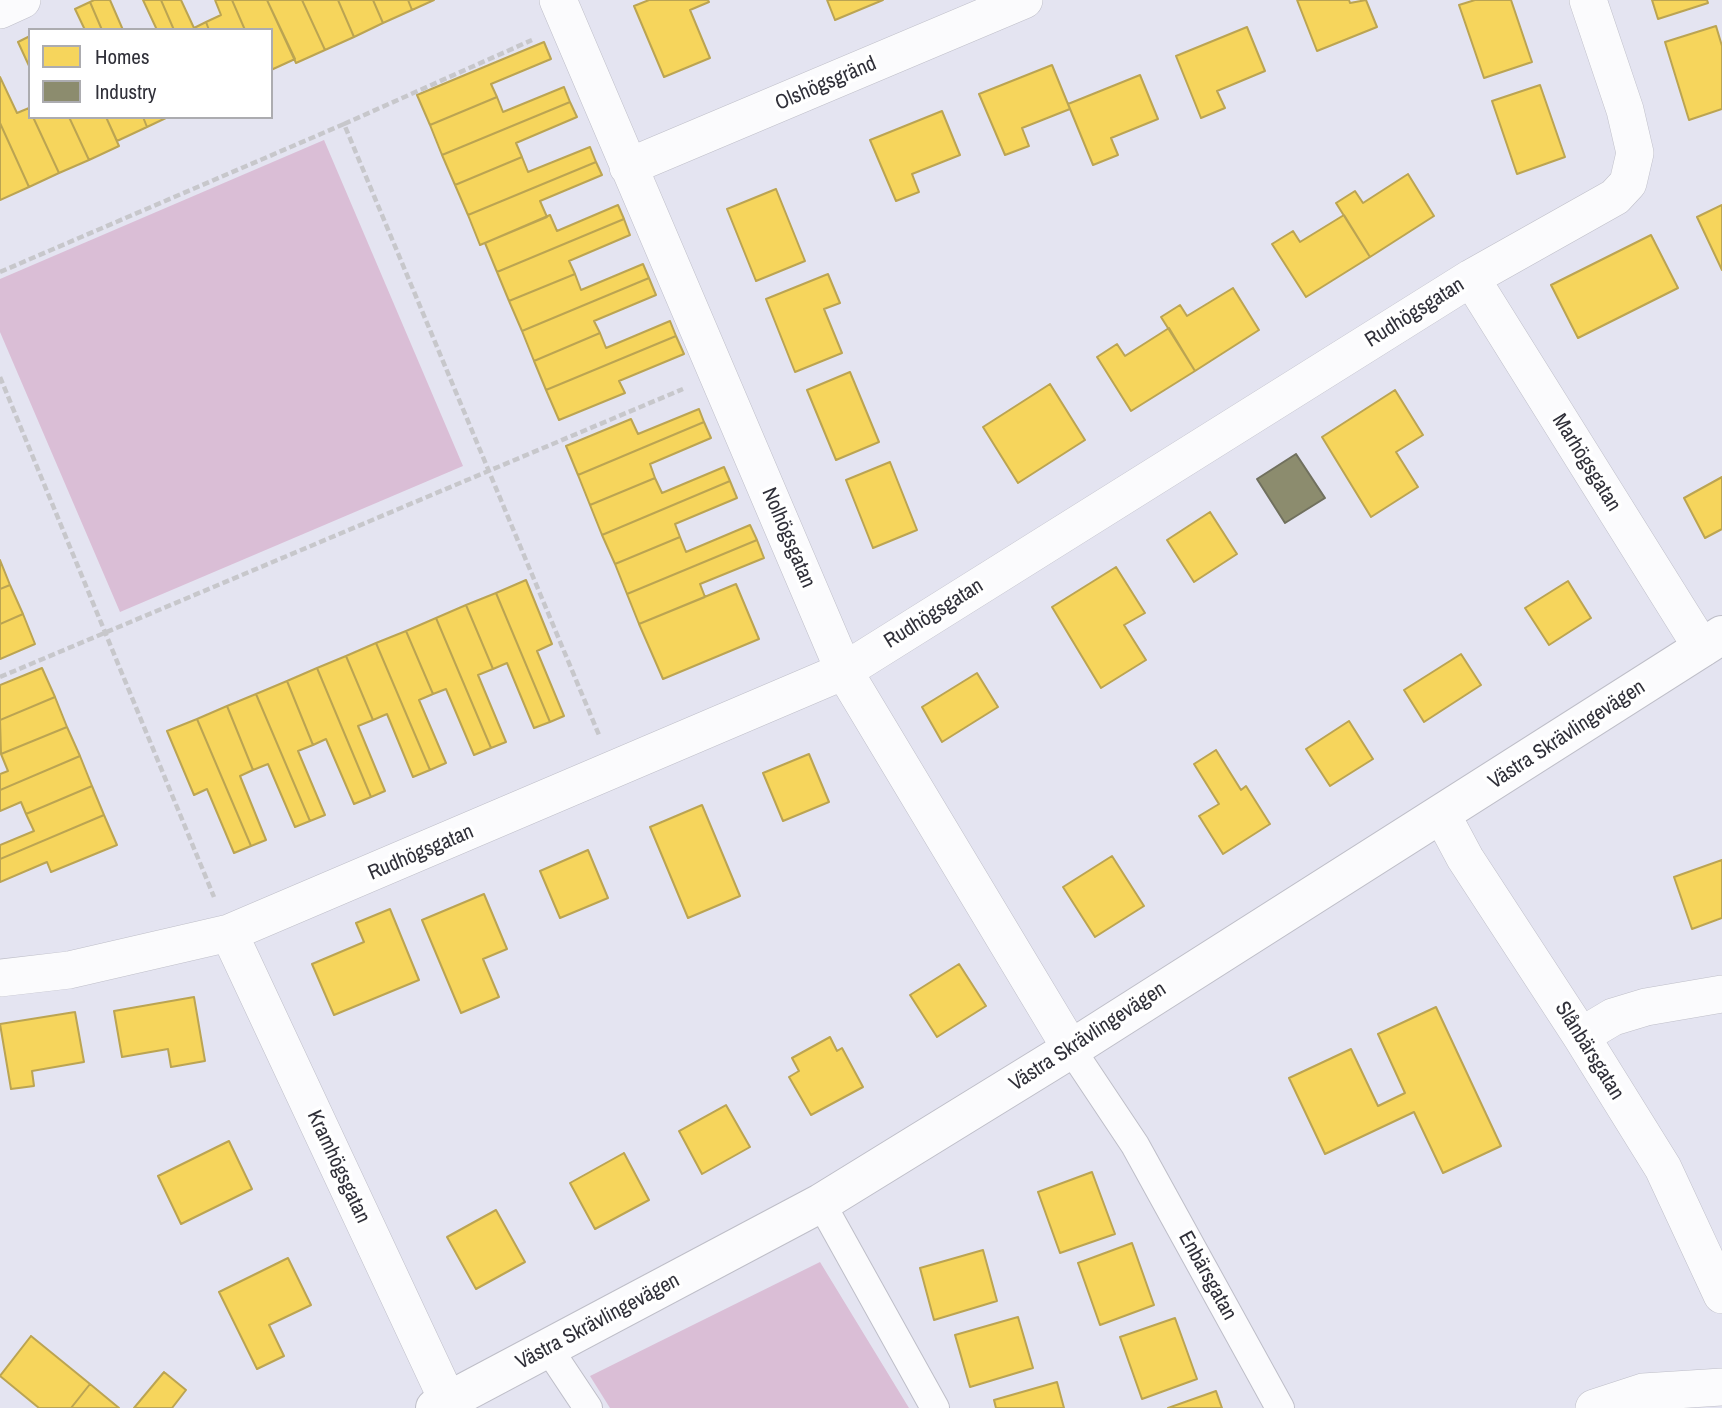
<!DOCTYPE html>
<html>
<head>
<meta charset="utf-8">
<style>
	body { margin:0 }
	#map { position:relative; width:1722px; height:1408px; overflow:hidden; background:#e4e4f1; font-family:"Archivo Narrow",sans-serif }
	canvas { display:block }
	.legend { position:absolute; left:28px; top:28px; width:245px; height:91px; box-sizing:border-box; background:#fff; border:2px solid #acacb0; margin:0; padding:9px 12px; list-style:none; font-size:21px; color:#303039 }
	.legend li { display:flex; align-items:center; gap:14px; height:35px }
	.legend b { width:35px; border:2px solid #acacb0 }
</style>
</head>
<body>
<div id="map">
<canvas width="1722" height="1408"></canvas>
<ul class="legend">
<li><b style="height:19px;background:#f6d55c"></b>Homes</li>
<li><b style="height:19px;background:#8c8c6e"></b>Industry</li>
</ul>
</div>
<script>
const ctx = document.querySelector('canvas').getContext('2d');
ctx.lineJoin = 'round';
function fill(path, color) { ctx.fillStyle = color; ctx.fill(path, 'evenodd'); }
const toPath = rows => new Path2D(rows.map(r => 'M' + r).join(''));
function stroke(path, color, width, dash) { ctx.strokeStyle = color; ctx.lineWidth = width; ctx.lineCap = dash ? 'butt' : 'round'; ctx.setLineDash(dash || []); ctx.stroke(path); }
function drawText(font, color, halo, rows, align = 'center') {
  ctx.font = font + ' "Archivo Narrow",sans-serif'; ctx.lineWidth = 7; ctx.setLineDash([]); ctx.textBaseline = 'middle'; ctx.strokeStyle = halo; ctx.fillStyle = color; for (const [text, x, y, turn = 0] of rows) {
    ctx.save(); ctx.translate(x, y); ctx.rotate((+turn || 0) * Math.PI / 180); ctx.textAlign = isNaN(turn) ? turn : align; if (halo) ctx.strokeText(text, 0, 0); ctx.fillText(text, 0, 0); ctx.restore();
  }
}
const green = toPath([
	[324,140,463,466,120,612,0,332,0,279],
	[820,1262,909,1408,610,1408,590,1376]
]);
const homes = toPath([
	[94,0,110,0,123,30,102,30,90,2,94,0],
	[143,0,161,0,174,30,157,30,143,0],
	[161,0,181,0,194,28,206,22,209,30,174,30,161,0],
	[215,0,232,0,245,30,209,30,206,22,221,15,215,0],
	[232,0,267,0,295,59,271,70,271,30,245,30,232,0],
	[267,0,302,0,325,50,296,63,267,0],
	[302,0,338,0,354,37,325,50,302,0],
	[338,0,373,0,383,23,354,37,338,0],
	[373,0,408,0,412,10,383,23,373,0],
	[408,0,434,0,412,10,408,0],
	[649,0,708,0,709,2,690,10,710,58,664,77,634,6,649,0],
	[827,0,883,0,835,20,827,0],
	[1297,0,1349,0,1350,3,1366,0,1377,27,1317,51,1297,0],
	[1475,0,1511,0,1532,62,1484,78,1459,5,1475,0],
	[1652,0,1707,0,1708,3,1658,19,1652,0],
	[90,2,102,30,85,30,75,9,90,2],
	[1716,26,1722,46,1722,109,1689,120,1665,42,1716,26],
	[1247,27,1265,71,1217,91,1225,108,1201,118,1176,56,1247,27],
	[30,36,30,68,18,42,30,36],
	[544,42,551,59,491,84,497,97,430,125,417,95,544,42],
	[1052,65,1070,109,1022,128,1029,146,1005,155,979,94,1052,65],
	[1140,75,1158,119,1111,138,1118,155,1093,165,1068,104,1140,75],
	[0,77,17,113,29,108,30,117,33,117,59,173,29,187,0,123,0,77],
	[1540,85,1565,157,1517,174,1492,101,1540,85],
	[564,87,570,102,442,155,430,125,497,97,503,112,564,87],
	[570,102,577,117,516,143,522,157,455,185,442,155,570,102],
	[942,111,960,155,912,174,919,192,896,201,870,140,942,111],
	[33,117,69,117,89,160,59,173,33,117],
	[69,117,106,117,119,146,89,160,69,117],
	[106,117,143,117,147,127,117,141,106,117],
	[143,117,168,117,147,127,143,117],
	[0,123,29,187,0,200,0,123],
	[590,147,596,162,468,215,455,185,522,157,528,172,590,147],
	[596,162,602,175,540,201,547,217,480,245,468,215,596,162],
	[1408,174,1434,216,1370,257,1336,203,1355,191,1363,203,1408,174],
	[776,189,805,261,756,281,727,209,776,189],
	[618,205,624,219,497,272,485,243,550,215,557,231,618,205],
	[1722,205,1722,270,1697,217,1722,205],
	[1344,215,1370,257,1306,297,1272,244,1293,231,1300,242,1344,215],
	[624,219,630,235,569,261,575,274,509,301,497,272,624,219],
	[1651,235,1678,288,1578,338,1551,285,1651,235],
	[643,264,649,278,522,331,509,301,575,274,581,290,643,264],
	[828,274,840,303,824,309,842,353,795,372,766,299,828,274],
	[649,278,656,295,594,321,600,333,534,361,522,331,649,278],
	[1233,288,1259,330,1195,371,1161,317,1180,305,1187,316,1233,288],
	[670,321,676,336,546,390,534,361,600,333,606,348,670,321],
	[1169,328,1195,371,1131,411,1097,357,1117,344,1125,356,1169,328],
	[676,336,684,354,619,381,625,393,559,420,546,390,676,336],
	[850,372,879,442,836,460,807,390,850,372],
	[1050,384,1085,440,1018,483,983,427,1050,384],
	[1395,390,1423,435,1396,452,1418,487,1371,517,1322,437,1395,390],
	[699,409,704,422,578,475,566,446,631,419,638,434,699,409],
	[704,422,711,438,650,464,655,478,590,505,578,475,704,422],
	[890,462,917,530,873,548,846,480,890,462],
	[724,467,730,481,602,535,590,505,655,478,662,493,724,467],
	[1722,477,1722,529,1705,538,1684,498,1722,477],
	[730,481,737,498,675,524,680,537,615,564,602,535,730,481],
	[1210,512,1237,554,1194,582,1167,540,1210,512],
	[750,525,757,540,627,594,615,564,680,537,686,552,750,525],
	[757,540,764,558,700,584,705,597,639,624,627,594,757,540],
	[0,560,10,585,0,589,0,560],
	[1116,567,1145,613,1124,625,1146,660,1101,688,1052,607,1116,567],
	[526,580,552,644,537,651,564,716,550,722,496,593,526,580],
	[1568,581,1591,618,1549,645,1525,608,1568,581],
	[736,584,759,639,663,679,639,624,736,584],
	[10,585,23,614,0,624,0,589,10,585],
	[496,593,550,722,534,728,507,663,493,669,466,605,496,593],
	[466,605,493,669,478,675,506,742,491,748,436,618,466,605],
	[23,614,35,644,0,659,0,624,23,614],
	[436,618,491,748,474,755,446,689,433,694,406,631,436,618],
	[406,631,433,694,419,700,446,763,430,770,376,643,406,631],
	[376,643,430,770,413,777,387,714,373,720,346,656,376,643],
	[1461,654,1481,685,1424,722,1404,690,1461,654],
	[346,656,373,720,358,726,385,791,371,797,317,668,346,656],
	[42,668,55,697,0,720,0,685,42,668],
	[317,668,371,797,354,804,326,739,313,745,287,681,317,668],
	[977,673,998,707,942,742,922,707,977,673],
	[287,681,313,745,298,751,325,815,310,821,256,694,287,681],
	[256,694,310,821,295,827,268,764,253,770,227,706,256,694],
	[55,697,67,727,1,754,0,720,55,697],
	[227,706,253,770,240,776,266,840,251,846,197,719,227,706],
	[197,719,251,846,234,853,207,789,194,795,167,731,197,719],
	[1349,721,1373,759,1330,786,1306,749,1349,721],
	[67,727,80,756,0,790,0,774,8,771,1,754,67,727],
	[1216,750,1241,790,1246,786,1270,824,1223,854,1199,816,1219,804,1194,764,1216,750],
	[809,754,829,802,783,821,763,773,809,754],
	[80,756,92,786,26,814,21,802,0,811,0,790,80,756],
	[92,786,104,815,0,859,0,845,34,831,26,814,92,786],
	[702,805,740,896,688,918,650,827,702,805],
	[104,815,117,845,51,872,47,862,0,882,0,859,104,815],
	[588,850,608,898,560,918,540,871,588,850],
	[1112,856,1144,906,1095,937,1063,887,1112,856],
	[1722,860,1722,918,1692,929,1674,877,1722,860],
	[484,894,507,949,483,959,499,997,461,1013,422,920,484,894],
	[390,909,419,980,334,1015,312,964,364,942,356,923,390,909],
	[959,964,986,1006,937,1037,910,995,959,964],
	[194,997,205,1061,171,1067,168,1049,122,1057,114,1011,194,997],
	[1436,1007,1501,1146,1443,1173,1414,1112,1325,1154,1289,1078,1351,1049,1378,1106,1405,1093,1378,1034,1436,1007],
	[75,1012,84,1062,32,1071,34,1086,11,1089,0,1024,75,1012],
	[830,1037,837,1051,842,1048,863,1087,811,1115,789,1077,799,1071,792,1058,830,1037],
	[726,1105,750,1147,702,1174,679,1131,726,1105],
	[229,1141,252,1189,181,1224,158,1176,229,1141],
	[624,1153,649,1200,595,1229,570,1183,624,1153],
	[1092,1172,1115,1234,1060,1253,1038,1192,1092,1172],
	[496,1210,525,1262,476,1289,447,1237,496,1210],
	[1132,1243,1154,1305,1100,1325,1078,1263,1132,1243],
	[983,1250,997,1301,934,1320,920,1268,983,1250],
	[288,1258,311,1305,269,1325,284,1356,257,1369,219,1292,288,1258],
	[1018,1317,1033,1368,970,1387,955,1335,1018,1317],
	[1175,1318,1197,1379,1142,1399,1120,1337,1175,1318],
	[31,1336,90,1384,71,1408,39,1408,0,1376,31,1336],
	[164,1372,186,1390,172,1408,134,1408,164,1372],
	[1057,1382,1064,1408,996,1408,994,1400,1057,1382],
	[90,1384,119,1408,71,1408,90,1384],
	[1216,1391,1222,1408,1168,1408,1216,1391]
]);
const industry = toPath([
	[1296,454,1325,498,1285,523,1257,479,1296,454]
]);
const path = toPath([
	[344,124,532,40],
	[0,272,344,124,599,735],
	[0,377,214,897],
	[0,677,683,389]
]);
const pedestrian = toPath([
	[1071,1049,1135,1145,1280,1408],
	[821,1203,935,1408],
	[548,1348,588,1408]
]);
const minor = toPath([
	[558,0,844,671,1071,1049],
	[0,10,22,0],
	[628,167,1024,0],
	[1471,278,1702,648],
	[1442,815,1465,858,1581,1036,1663,1168,1722,1295],
	[229,933,448,1401],
	[0,978,69,970,229,933,844,671,1471,278,1615,197,1628,183,1635,153,1625,110,1588,0],
	[1581,1036,1613,1017,1646,1007,1722,994],
	[1594,1408,1643,1392,1722,1387]
]);
const tertiary = toPath([
	[435,1408,821,1203,1071,1049,1722,635]
]);
const streetNames = [
	["Olshögsgränd",826,84,-23],
	["Rudhögsgatan",1415,313,-32],
	["Marhögsgatan",1586,463,58],
	["Nolhögsgatan",788,538,67],
	["Rudhögsgatan",934,614,-32],
	["Västra Skrävlingevägen",1567,735,-33],
	["Rudhögsgatan",421,853,-23],
	["Västra Skrävlingevägen",1088,1037,-33],
	["Slånbärsgatan",1589,1051,58],
	["Kramhögsgatan",338,1167,65],
	["Enbärsgatan",1207,1276,61],
	["Västra Skrävlingevägen",598,1322,-28]
];
fill(green, '#dabed6');
fill(homes, '#f6d55c');
stroke(homes, '#bba452', 2);
fill(industry, '#8c8c6e');
stroke(industry, '#70705e', 2);
stroke(pedestrian, '#bebec8', 30);
stroke(minor, '#bebec8', 38);
stroke(tertiary, '#bebec8', 40);
stroke(path, '#c7c7cb', 4.5, [7, 3.5]);
stroke(pedestrian, '#fbfbfd', 28);
stroke(minor, '#fbfbfd', 37);
stroke(tertiary, '#fbfbfd', 38);
drawText('21px', '#303039', '#fff', streetNames);
</script>
</body>
</html>
